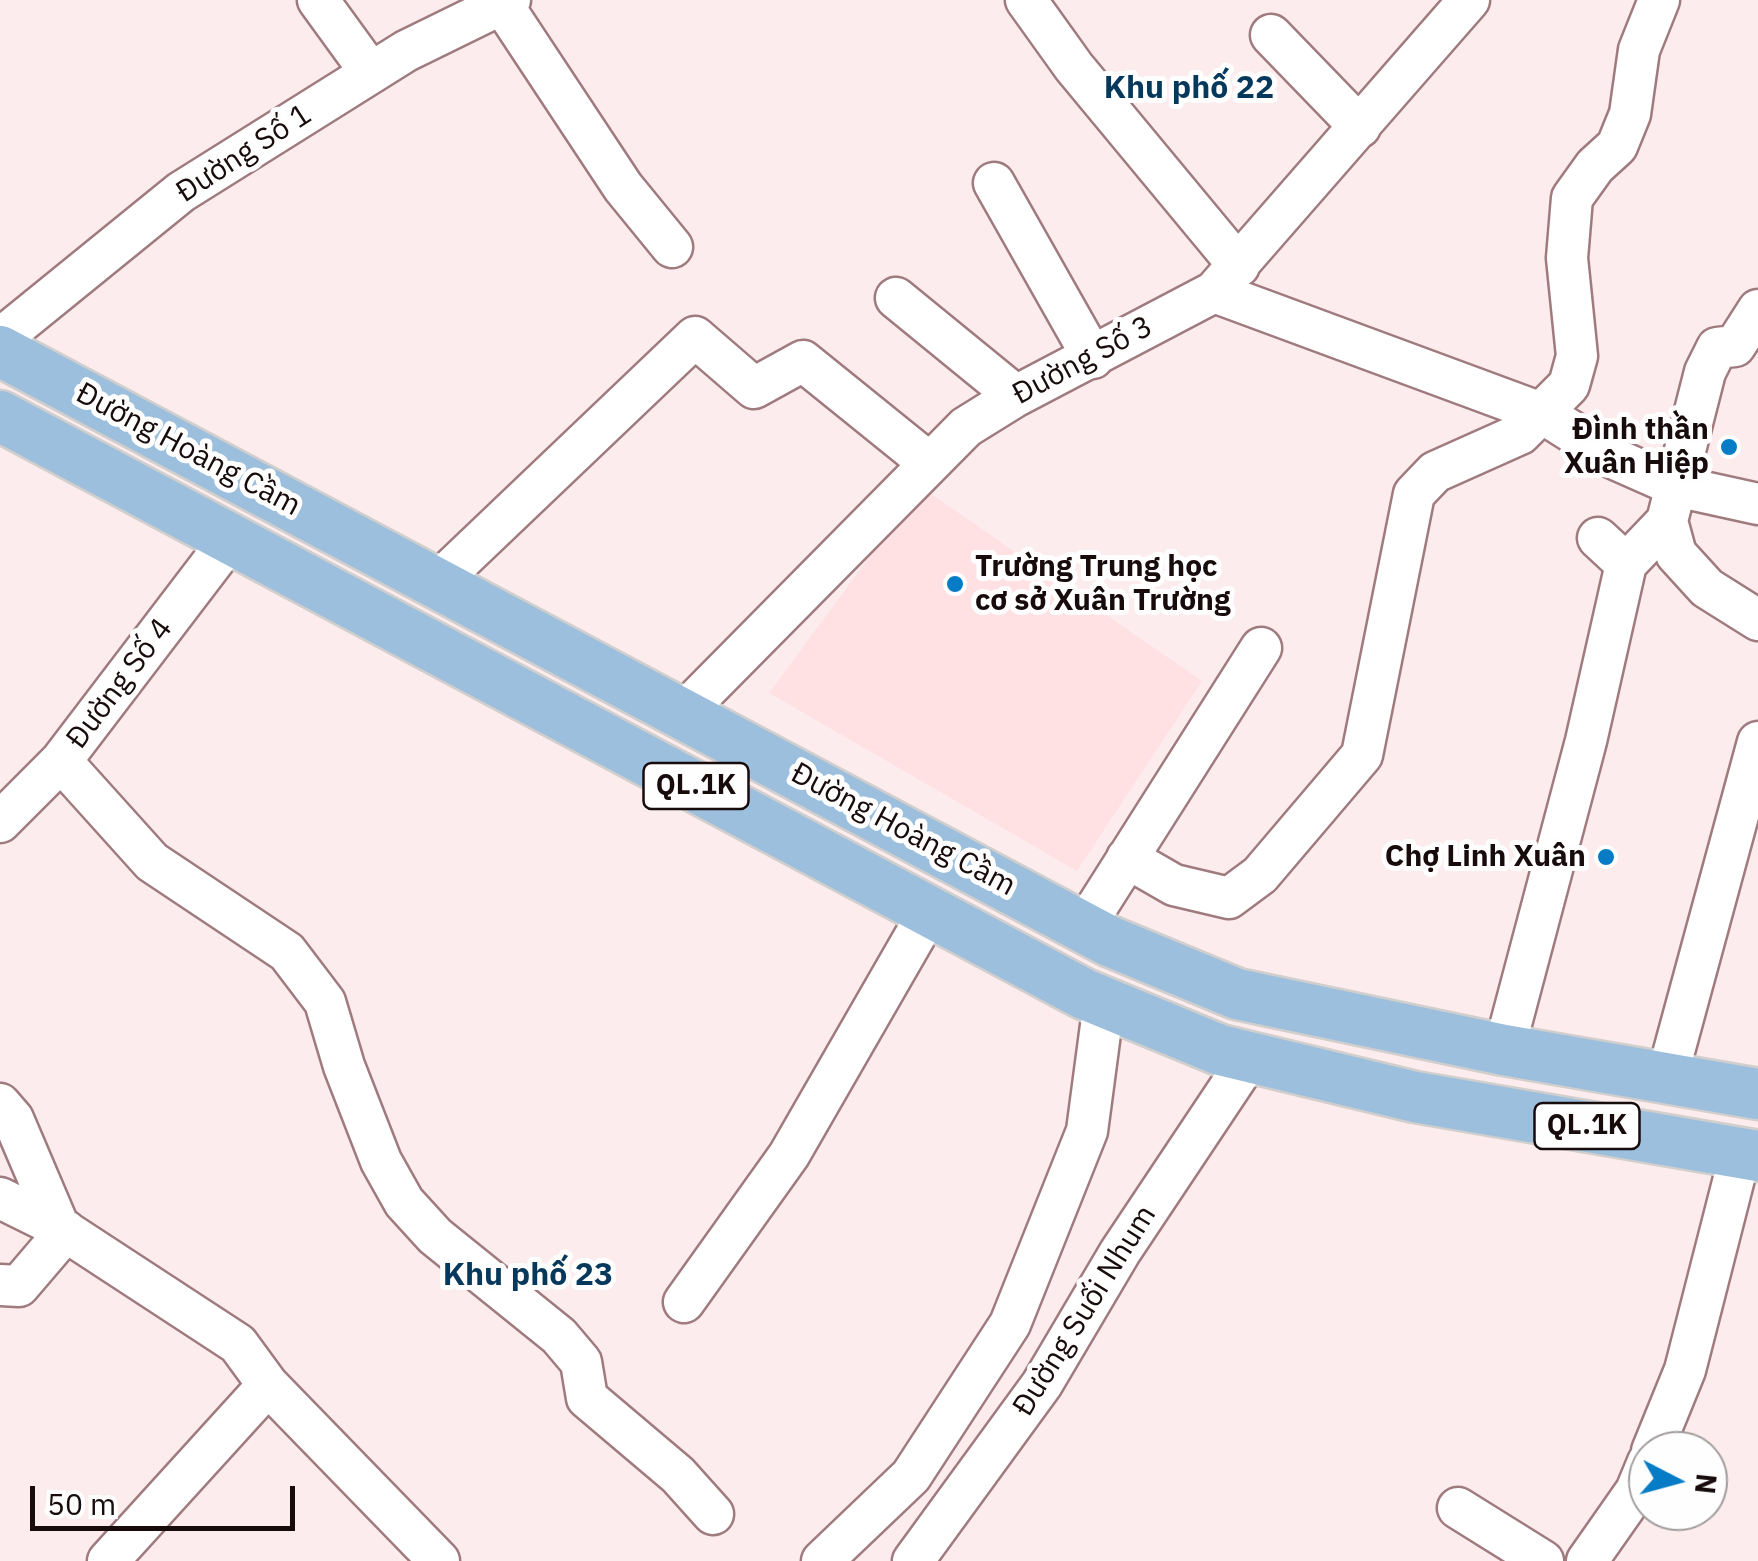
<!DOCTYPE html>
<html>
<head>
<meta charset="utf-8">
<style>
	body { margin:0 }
	#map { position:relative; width:1758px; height:1561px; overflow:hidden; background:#fceced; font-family:"IBM Plex Sans",sans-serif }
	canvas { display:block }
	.north { position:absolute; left:1628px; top:1431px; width:100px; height:100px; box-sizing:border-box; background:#fefefe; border:2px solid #a29d9d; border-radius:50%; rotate:96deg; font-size:28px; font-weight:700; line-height:40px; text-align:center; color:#170b0c }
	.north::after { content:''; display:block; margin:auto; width:35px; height:45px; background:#057cc5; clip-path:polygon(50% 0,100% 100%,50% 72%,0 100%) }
	.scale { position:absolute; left:30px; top:1486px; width:265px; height:45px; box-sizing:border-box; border:5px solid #170b0c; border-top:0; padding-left:12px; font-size:30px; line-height:35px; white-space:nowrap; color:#170b0c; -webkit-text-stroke:8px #fefefe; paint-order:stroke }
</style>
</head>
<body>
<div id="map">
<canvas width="1758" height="1561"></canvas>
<div class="north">N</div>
<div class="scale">50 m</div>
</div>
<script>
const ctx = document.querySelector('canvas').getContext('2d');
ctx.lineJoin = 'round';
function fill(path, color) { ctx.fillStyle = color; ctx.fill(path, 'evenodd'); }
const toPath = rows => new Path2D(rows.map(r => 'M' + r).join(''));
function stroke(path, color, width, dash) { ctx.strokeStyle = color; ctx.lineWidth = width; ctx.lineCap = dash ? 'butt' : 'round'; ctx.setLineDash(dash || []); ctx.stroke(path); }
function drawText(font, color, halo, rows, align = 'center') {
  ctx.font = font + ' "IBM Plex Sans",sans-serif'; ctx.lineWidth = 10; ctx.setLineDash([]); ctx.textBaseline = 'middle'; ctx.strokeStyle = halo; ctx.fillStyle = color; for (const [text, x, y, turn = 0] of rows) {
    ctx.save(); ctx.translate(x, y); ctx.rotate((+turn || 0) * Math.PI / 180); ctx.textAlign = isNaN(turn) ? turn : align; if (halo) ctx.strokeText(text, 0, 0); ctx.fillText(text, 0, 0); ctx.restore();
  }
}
const built = toPath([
	[921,487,1202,681,1077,871,769,693]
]);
const minor = toPath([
	[318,0,371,73],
	[1026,0,1074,67,1239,266],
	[502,4,623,187,672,247],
	[1271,35,1360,127],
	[994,183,1093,358],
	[1214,292,1544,414,1615,459,1676,486,1758,504],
	[896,298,1016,396],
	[1758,310,1735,346,1717,348,1705,372,1667,521,1676,554,1707,588,1758,620],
	[0,339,181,192,406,51,510,0],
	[1598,538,1626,564],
	[438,582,695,337,754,388,803,361,928,462],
	[684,712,966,427,1016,396,1214,292,1469,0],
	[61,761,152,862,287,952,325,1002,344,1066,381,1161,404,1202,435,1236,559,1336,581,1362,587,1398,678,1475,713,1514],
	[0,822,61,761,231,538],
	[1127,858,1174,885,1229,898,1260,875,1362,755,1414,494,1435,472,1520,434,1569,385,1577,356,1567,258,1572,198,1595,166,1617,146,1630,114,1639,50,1659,0],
	[1084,927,1261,648],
	[1504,1050,1586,741,1626,564,1667,521],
	[1667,1077,1758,742],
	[0,1104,13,1119,59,1227,238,1344,268,1385,439,1561],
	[0,1198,59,1227],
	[0,1285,19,1286,66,1231],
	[684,1302,789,1155,930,910],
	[1652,1451,1685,1370,1741,1151],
	[1458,1508,1543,1561],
	[108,1561,268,1385],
	[822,1561,911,1476,1010,1324,1087,1131,1104,1003],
	[913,1561,1042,1384,1120,1252,1250,1057],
	[1587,1561,1636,1491,1648,1462]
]);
const major = toPath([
	[0,351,1109,941,1237,994,1504,1050,1758,1094],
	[0,416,1084,994,1220,1050,1415,1097,1758,1156]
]);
const markers = [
	[1729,447,10,"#057cc5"],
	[955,584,10,"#057cc5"],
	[1606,857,10,"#057cc5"]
];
const shields = [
	[696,786,105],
	[1587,1126,105]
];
const shieldNames = [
	["QL.1K",696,786],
	["QL.1K",1587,1126]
];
const streetNames = [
	["Đường Số 1",244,154,-33],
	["Đường Số 3",1083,361,-28],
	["Đường Hoàng Cầm",188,450,28],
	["Đường Số 4",120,684,-53],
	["Đường Hoàng Cầm",903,830,28],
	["Đường Suối Nhum",1085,1311,-58]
];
const poiNames = [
	["Đình thần",1709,430],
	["Xuân Hiệp",1709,464],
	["Trường Trung học",975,567,"left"],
	["cơ sở Xuân Trường",975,601,"left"],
	["Chợ Linh Xuân",1586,857]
];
const neighbourhoodNames = [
	["Khu phố 22",1189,89],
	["Khu phố 23",528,1276]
];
fill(built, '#ffe1e4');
stroke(minor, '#9f7b7f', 45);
stroke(major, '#d1cece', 55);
stroke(minor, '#fff', 40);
stroke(major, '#9cbfdd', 50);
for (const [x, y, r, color] of markers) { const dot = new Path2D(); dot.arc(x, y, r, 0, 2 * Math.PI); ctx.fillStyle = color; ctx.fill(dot); stroke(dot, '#fefefe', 4); }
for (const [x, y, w] of shields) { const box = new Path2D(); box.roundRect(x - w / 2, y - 23, w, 46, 8); ctx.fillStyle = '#fefefe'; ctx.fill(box); stroke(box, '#170b0c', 2.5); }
drawText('bold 28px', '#170b0c', null, shieldNames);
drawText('30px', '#170b0c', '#fefefe', streetNames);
drawText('bold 30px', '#170b0c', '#fefefe', poiNames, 'right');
drawText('bold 32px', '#05385b', '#fefefe', neighbourhoodNames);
</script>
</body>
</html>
